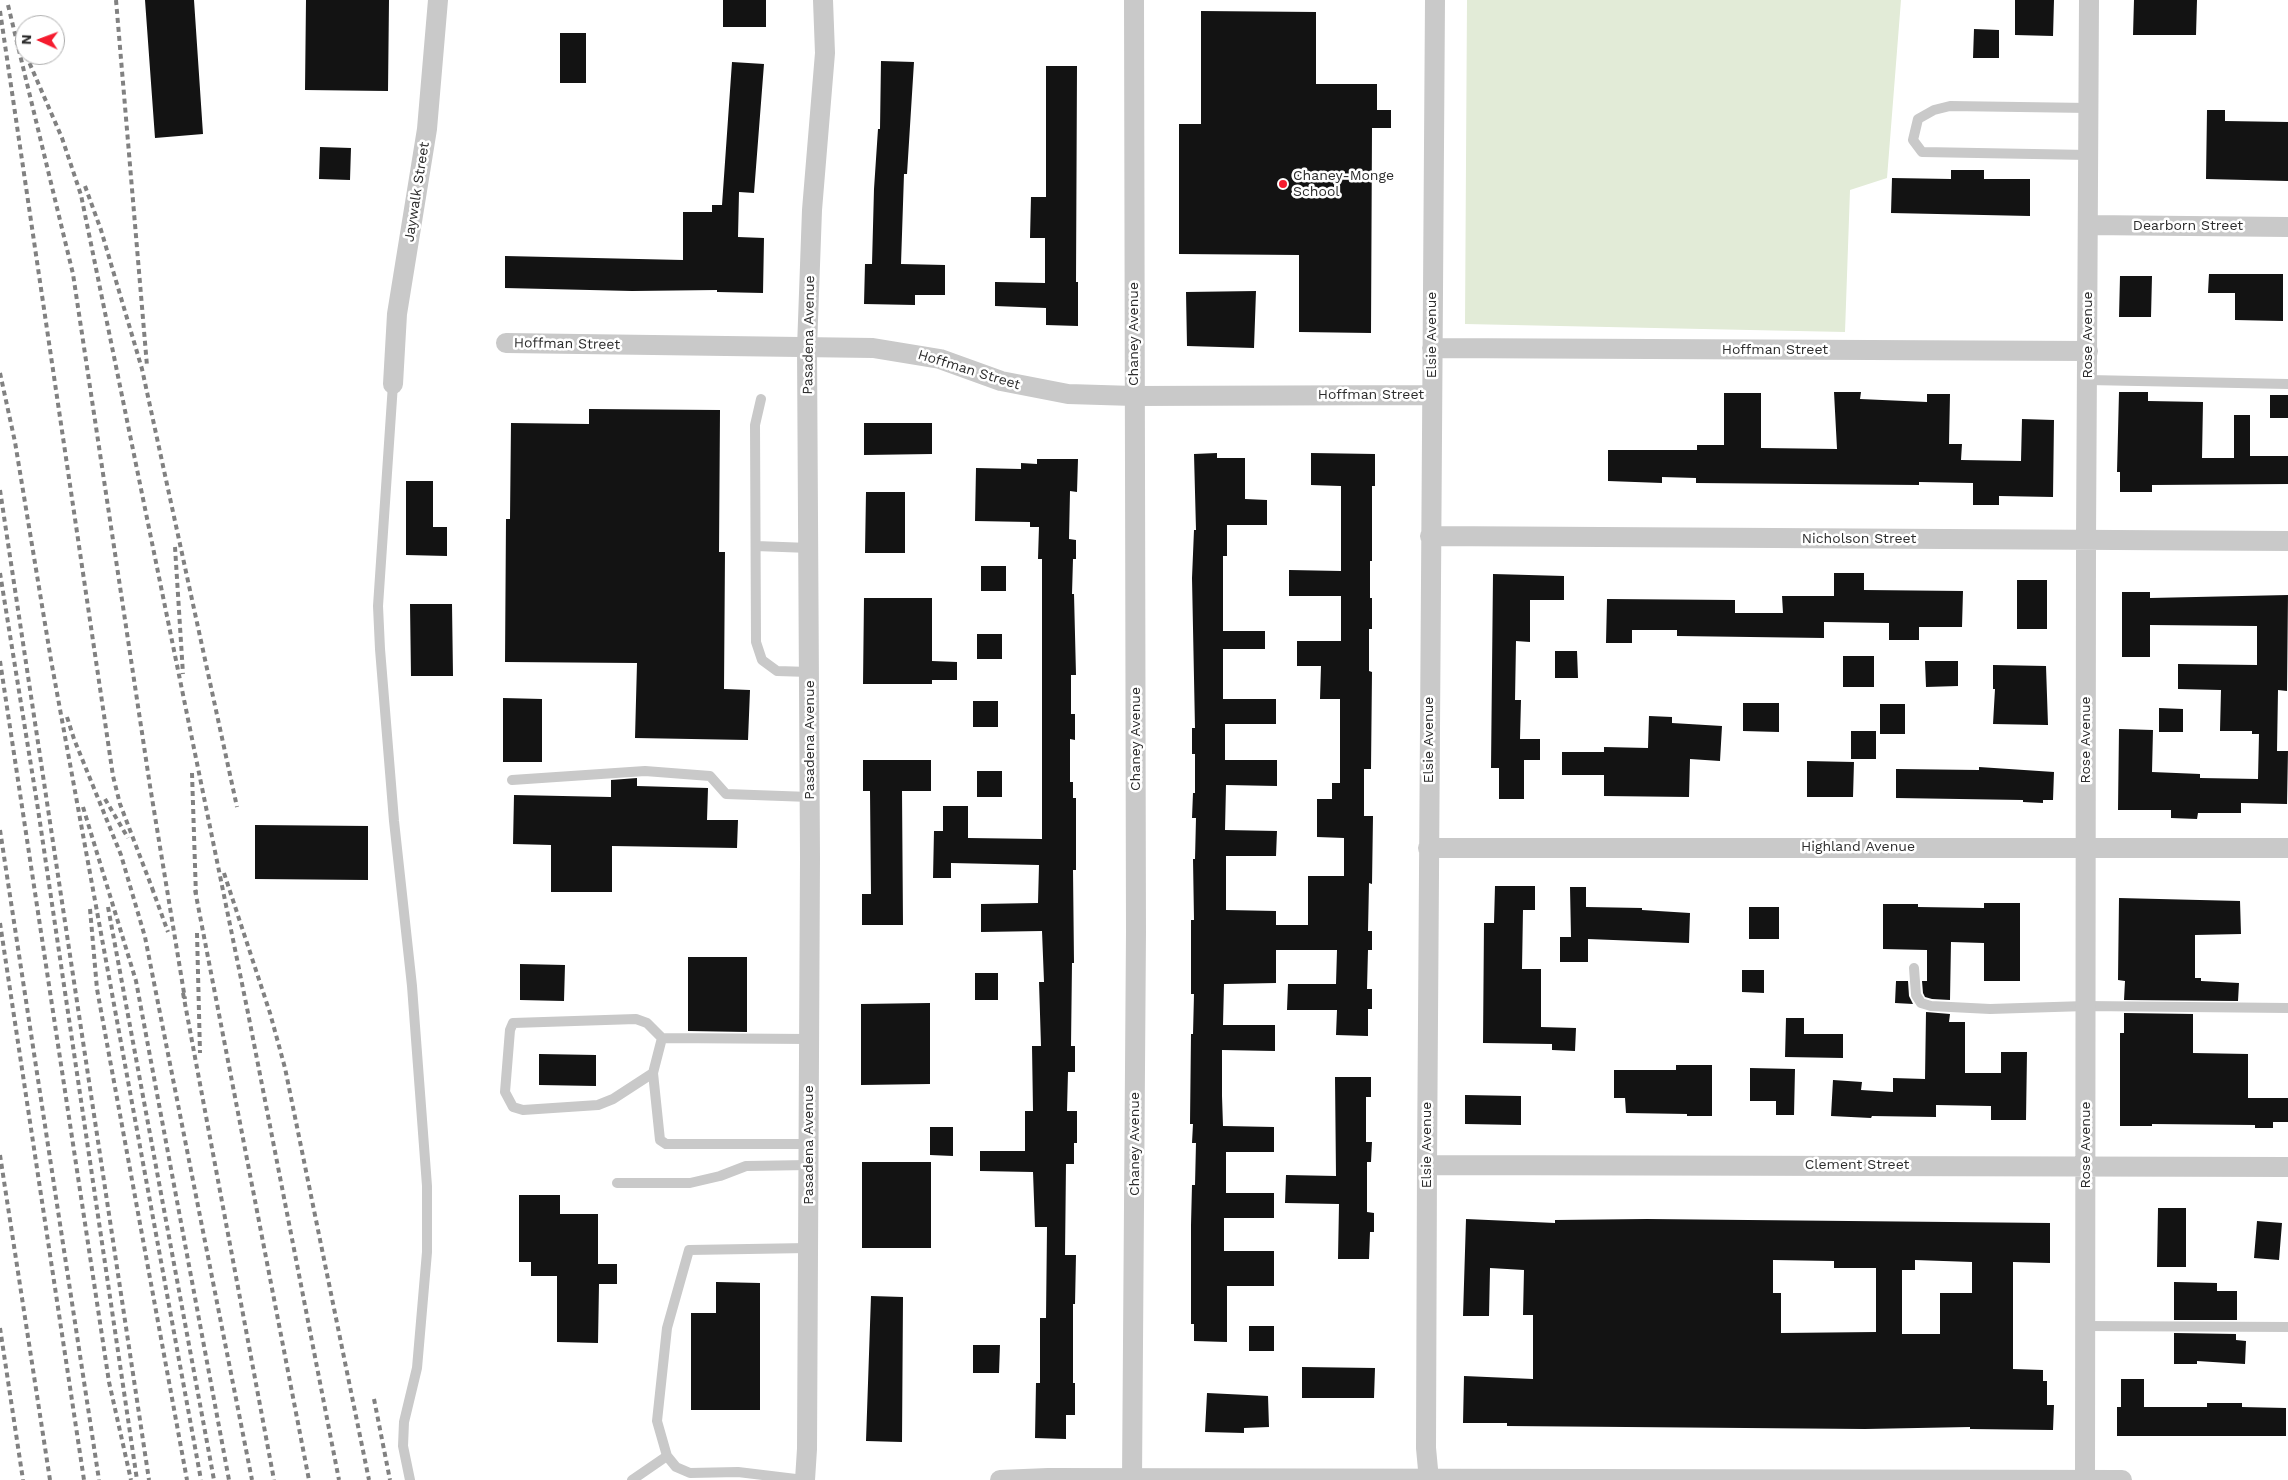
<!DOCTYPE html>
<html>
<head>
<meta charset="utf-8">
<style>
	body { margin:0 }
	#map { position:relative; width:2288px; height:1480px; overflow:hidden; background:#fff; font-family:"Work Sans",sans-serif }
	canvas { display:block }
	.north { position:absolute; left:15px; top:15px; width:50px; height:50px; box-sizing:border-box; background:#fff; border:1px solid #ababab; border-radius:50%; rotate:272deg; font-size:14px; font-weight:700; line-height:20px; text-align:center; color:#2c2c2c }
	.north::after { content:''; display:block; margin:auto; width:18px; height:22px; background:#f51b2e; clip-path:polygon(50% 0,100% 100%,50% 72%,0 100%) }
</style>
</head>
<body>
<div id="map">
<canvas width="2288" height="1480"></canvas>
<div class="north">N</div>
</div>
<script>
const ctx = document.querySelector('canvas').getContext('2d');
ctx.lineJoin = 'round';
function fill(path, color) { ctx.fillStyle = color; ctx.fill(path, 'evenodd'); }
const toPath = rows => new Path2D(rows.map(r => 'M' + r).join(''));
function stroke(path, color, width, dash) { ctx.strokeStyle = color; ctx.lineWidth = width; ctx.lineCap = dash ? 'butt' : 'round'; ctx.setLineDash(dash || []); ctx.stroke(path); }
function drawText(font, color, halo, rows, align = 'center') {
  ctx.font = font + ' "Work Sans",sans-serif'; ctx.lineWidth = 5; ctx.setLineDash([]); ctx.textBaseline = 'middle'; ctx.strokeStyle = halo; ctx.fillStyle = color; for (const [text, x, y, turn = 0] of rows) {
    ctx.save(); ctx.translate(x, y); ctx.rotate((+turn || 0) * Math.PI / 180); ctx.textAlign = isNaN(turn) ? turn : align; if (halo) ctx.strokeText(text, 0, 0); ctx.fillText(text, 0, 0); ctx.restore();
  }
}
const green = toPath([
	[1467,0,1901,0,1887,178,1850,190,1845,332,1465,324]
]);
const building = toPath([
	[145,0,194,0,203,134,155,138],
	[306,0,389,0,388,91,305,90],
	[723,0,766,0,766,27,723,27],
	[2015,0,2054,0,2053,36,2015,35],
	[2134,0,2197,0,2196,35,2133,35],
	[1201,11,1316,12,1316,84,1377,84,1377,110,1391,110,1391,128,1372,128,1371,333,1299,332,1299,255,1179,254,1179,124,1201,124],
	[1974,29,1999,30,1999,58,1973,58],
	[560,33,586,33,586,83,560,83],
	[881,61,914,62,907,174,904,174,901,264,945,265,945,295,915,295,915,305,864,304,865,264,872,264,874,189,878,129,880,129],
	[732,62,764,64,754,193,739,192,738,237,764,238,763,293,717,292,717,290,632,291,505,288,505,256,683,260,683,212,712,212,712,205,722,205],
	[1046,66,1077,66,1076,282,1078,282,1078,326,1046,325,1046,308,995,306,995,282,1045,283,1045,238,1030,238,1031,197,1046,197],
	[2207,110,2225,110,2225,121,2288,122,2288,181,2206,179],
	[320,147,351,148,350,180,319,179],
	[1951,170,1984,170,1984,179,2030,179,2030,216,1891,213,1892,178,1951,179],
	[2209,274,2283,274,2283,321,2235,320,2235,293,2208,293],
	[2120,276,2152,276,2151,317,2119,317],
	[1256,291,1254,348,1187,346,1186,292],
	[1834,392,1861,392,1860,399,1927,402,1927,394,1950,394,1949,444,1962,444,1961,460,2021,461,2022,419,2054,420,2053,497,1999,496,1999,505,1973,505,1973,483,1919,482,1919,485,1696,483,1696,478,1662,477,1662,483,1608,481,1608,450,1697,450,1697,445,1724,445,1724,393,1761,393,1761,448,1837,449],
	[2119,392,2148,392,2148,401,2203,402,2202,458,2234,458,2234,415,2250,415,2250,456,2288,456,2288,484,2152,485,2152,492,2120,492,2120,472,2117,472],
	[2270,395,2288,395,2288,418,2270,418],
	[589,409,720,410,719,552,725,552,724,689,750,690,748,740,635,738,637,663,505,662,506,519,510,519,511,423,589,424],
	[864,423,932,423,932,454,864,455],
	[1217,453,1217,458,1245,458,1245,499,1267,500,1267,525,1227,525,1227,556,1223,556,1223,631,1265,631,1265,649,1223,649,1223,699,1276,699,1276,724,1225,724,1225,760,1277,760,1277,786,1226,785,1225,830,1277,831,1276,856,1226,856,1226,910,1276,911,1276,925,1308,925,1308,876,1344,876,1344,838,1317,837,1317,799,1332,799,1332,783,1340,783,1340,699,1320,699,1321,666,1297,666,1297,641,1341,641,1341,596,1289,596,1289,570,1341,571,1341,486,1311,485,1311,453,1375,454,1375,486,1372,486,1372,561,1370,561,1370,598,1372,598,1372,629,1369,629,1369,671,1372,672,1371,769,1364,769,1364,816,1373,816,1372,884,1369,883,1368,931,1372,931,1372,950,1368,950,1367,989,1372,989,1372,1009,1368,1009,1368,1036,1336,1035,1337,1010,1287,1010,1288,984,1336,984,1337,950,1276,950,1276,983,1224,984,1223,1025,1275,1025,1275,1051,1222,1050,1222,1096,1223,1126,1274,1127,1274,1152,1226,1152,1226,1193,1274,1193,1274,1218,1224,1218,1224,1251,1274,1251,1274,1286,1227,1286,1227,1342,1194,1341,1194,1324,1191,1324,1191,1225,1192,1185,1195,1185,1196,1143,1192,1143,1193,1124,1190,1124,1191,1034,1193,1034,1194,994,1191,994,1191,920,1194,920,1193,859,1195,859,1196,818,1192,818,1193,793,1195,793,1195,754,1192,754,1192,728,1195,728,1192,578,1194,530,1196,530,1194,454],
	[1037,459,1078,459,1077,492,1070,491,1069,539,1076,540,1076,559,1073,559,1072,594,1074,594,1076,675,1071,675,1071,714,1075,714,1075,740,1070,739,1070,782,1073,782,1073,798,1076,798,1076,870,1073,870,1074,963,1072,963,1071,1046,1075,1046,1075,1072,1068,1072,1067,1111,1077,1111,1077,1143,1074,1143,1074,1164,1066,1164,1065,1255,1076,1255,1075,1304,1073,1304,1073,1383,1075,1383,1075,1415,1066,1415,1066,1439,1035,1438,1036,1383,1040,1383,1040,1318,1046,1318,1047,1227,1035,1227,1033,1172,980,1171,980,1151,1025,1151,1025,1111,1033,1111,1032,1046,1041,1046,1039,982,1044,982,1042,931,981,932,981,904,1038,903,1039,865,951,863,951,878,933,878,934,831,943,831,943,806,968,806,968,838,1042,839,1042,559,1038,559,1039,527,1030,527,1030,522,975,521,976,468,1021,469,1021,463,1037,464],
	[406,481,433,481,433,527,447,527,447,556,406,555],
	[866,492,905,492,905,553,865,553],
	[981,566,1006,566,1006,591,981,591],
	[1834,573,1864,573,1864,590,1963,591,1962,627,1919,627,1919,640,1889,640,1889,623,1824,622,1824,638,1677,636,1677,630,1632,630,1632,643,1606,643,1607,599,1735,600,1735,613,1783,613,1782,596,1834,596],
	[1493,574,1564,576,1564,600,1530,600,1530,642,1516,641,1515,700,1521,700,1520,739,1540,739,1540,760,1524,760,1524,799,1499,799,1499,768,1491,768],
	[2017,580,2047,580,2047,629,2017,629],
	[2122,592,2150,592,2150,598,2288,595,2287,691,2278,690,2277,751,2288,751,2287,804,2241,803,2241,813,2198,813,2197,819,2171,818,2171,810,2118,810,2119,729,2153,730,2152,772,2200,774,2200,778,2258,779,2259,734,2252,734,2252,731,2220,731,2221,690,2178,689,2178,664,2257,665,2257,626,2150,625,2150,657,2122,657],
	[864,598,932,598,932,661,957,662,957,680,932,680,932,684,863,684],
	[410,604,452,604,453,676,411,676],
	[977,634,1002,634,1002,659,977,659],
	[1555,651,1577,651,1578,678,1555,678],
	[1843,656,1874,656,1874,687,1843,687],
	[1925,661,1958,661,1958,686,1926,687],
	[1993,665,2046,666,2048,725,1993,724,1995,689,1993,689],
	[503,698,542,699,542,762,503,762],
	[973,701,998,701,998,727,973,727],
	[1743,703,1779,703,1779,732,1743,731],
	[1880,704,1905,704,1905,734,1880,734],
	[2159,708,2183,709,2183,732,2159,732],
	[1649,716,1672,717,1672,723,1722,726,1720,761,1690,759,1689,797,1604,796,1604,775,1562,775,1562,752,1604,752,1604,747,1648,748],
	[1851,731,1876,731,1876,759,1851,759],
	[863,760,931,760,931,791,902,791,903,925,862,925,862,894,871,894,870,791,863,791],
	[1807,761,1854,762,1853,797,1807,797],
	[1979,767,2054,772,2053,800,2043,800,2043,803,2023,802,2023,800,1896,798,1896,769,1979,770],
	[977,771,1002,771,1002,797,977,797],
	[637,778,637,786,708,788,707,820,738,820,737,848,612,846,612,892,551,892,551,845,513,844,514,795,611,797,611,780],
	[255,825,368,826,368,880,255,879],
	[1495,886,1535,886,1535,910,1523,910,1522,969,1541,969,1541,1027,1576,1028,1575,1051,1552,1050,1552,1044,1483,1043,1484,923,1494,923],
	[1570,887,1586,887,1586,907,1642,908,1642,910,1690,913,1689,943,1588,939,1588,962,1560,962,1560,937,1571,937],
	[2119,898,2240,901,2241,934,2195,935,2195,978,2201,978,2201,981,2239,983,2238,1001,2124,1000,2125,981,2118,980],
	[1984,903,2020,903,2020,981,1984,981,1984,943,1951,942,1950,1000,1932,999,1925,997,1923,993,1922,981,1927,981,1927,950,1883,949,1883,904,1918,904,1918,907,1984,908],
	[1749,907,1779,907,1779,939,1749,939],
	[688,957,747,957,747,1032,688,1031],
	[520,964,565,965,564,1001,520,1000],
	[1742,970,1764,970,1764,993,1742,992],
	[975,973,998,973,998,1000,975,1000],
	[1896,981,1908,981,1909,996,1913,1004,1895,1003],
	[930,1003,930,1084,861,1085,861,1004],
	[1926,1012,1950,1014,1949,1022,1965,1022,1965,1073,2001,1073,2001,1052,2027,1052,2026,1120,1991,1120,1991,1106,1936,1105,1936,1117,1872,1116,1871,1118,1831,1116,1833,1080,1862,1082,1861,1090,1893,1092,1893,1078,1925,1079],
	[2124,1013,2193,1014,2193,1053,2248,1054,2248,1098,2288,1098,2288,1122,2273,1122,2273,1128,2255,1128,2255,1125,2152,1124,2152,1126,2120,1126,2120,1033,2124,1033],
	[1786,1018,1804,1018,1804,1034,1843,1034,1843,1058,1785,1057],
	[539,1054,596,1055,596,1086,539,1085],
	[1676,1065,1712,1065,1712,1116,1687,1116,1687,1114,1626,1113,1625,1098,1614,1098,1614,1070,1676,1070],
	[1750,1068,1795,1069,1794,1115,1776,1115,1776,1101,1750,1101],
	[1335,1077,1371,1077,1371,1097,1366,1097,1366,1142,1372,1142,1371,1162,1367,1162,1367,1212,1374,1213,1374,1232,1370,1232,1369,1259,1338,1259,1339,1204,1285,1203,1286,1175,1336,1176],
	[1465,1095,1521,1096,1521,1125,1465,1124],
	[930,1127,953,1127,953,1156,930,1155],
	[862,1162,931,1162,931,1248,862,1248],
	[519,1195,560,1195,560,1214,598,1214,598,1264,617,1264,617,1284,599,1284,598,1343,557,1342,557,1276,531,1276,531,1262,519,1262],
	[2158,1208,2186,1208,2186,1267,2157,1267],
	[1466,1219,1555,1223,1555,1220,1647,1219,2050,1223,2050,1263,2013,1262,2013,1369,2043,1370,2043,1381,2047,1381,2047,1405,2054,1405,2053,1430,1970,1429,1970,1427,1865,1429,1507,1426,1507,1423,1463,1423,1464,1376,1533,1379,1533,1315,1523,1315,1524,1270,1490,1268,1489,1316,1463,1316],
	[1773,1260,1834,1261,1834,1268,1876,1268,1876,1332,1781,1333,1781,1293,1773,1293],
	[1915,1260,1972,1262,1972,1293,1940,1293,1940,1334,1902,1334,1902,1270,1915,1270],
	[2257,1221,2282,1223,2279,1260,2254,1258],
	[716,1282,760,1283,760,1410,691,1410,691,1313,716,1313],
	[2174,1282,2217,1283,2217,1291,2237,1291,2237,1320,2174,1320],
	[871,1296,903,1297,902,1442,866,1441],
	[1249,1326,1274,1326,1274,1351,1249,1351],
	[2174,1333,2236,1334,2236,1340,2246,1341,2245,1364,2197,1361,2197,1364,2174,1364],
	[973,1345,1000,1345,999,1373,973,1373],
	[1302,1367,1375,1368,1374,1398,1302,1398],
	[2121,1379,2144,1379,2144,1407,2207,1407,2207,1403,2242,1403,2242,1407,2286,1408,2286,1436,2117,1436,2117,1407,2121,1407],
	[1207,1393,1268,1396,1269,1427,1244,1428,1244,1433,1205,1432]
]);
const lane = toPath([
	[2089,155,1922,152,1913,140,1918,119,1934,110,1950,106,2089,108],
	[2088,380,2288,384],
	[393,384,378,606,380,649,394,821,412,986,427,1186,427,1252,417,1368,404,1422,403,1446,410,1480],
	[761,399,755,425,756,642,762,660,777,671,809,672],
	[756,546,809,548],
	[512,780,645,771,710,776,726,794,810,797],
	[1914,968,1916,995,1921,1003,1931,1006,1990,1009,2086,1006,2288,1008],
	[662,1038,647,1023,636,1019,513,1023,510,1030,505,1092,513,1107,523,1110,598,1105,613,1099,653,1073,662,1038,809,1039],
	[653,1073,660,1140,666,1144,809,1144],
	[617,1183,690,1183,720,1176,746,1166,809,1165],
	[2085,1326,2288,1327],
	[632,1480,667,1456],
	[804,1480,738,1472,690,1473,676,1467,667,1456,657,1421,667,1328,689,1250,808,1248]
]);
const street = toPath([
	[2089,225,2288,227],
	[506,343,873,348,940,359,1001,381,1068,394,1134,396,1432,395],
	[1432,348,2088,351],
	[393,384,397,314,427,129,438,0],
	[1430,536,2288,541],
	[1428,848,2288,848],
	[1427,1165,2288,1167],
	[805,1480,807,1449,810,858,807,348,812,210,825,53,823,0],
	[1000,1480,1048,1478,2122,1480],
	[1132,1480,1136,931,1134,0],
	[1429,1480,1426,1448,1427,1165,1435,0],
	[2085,1480,2086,541,2089,0]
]);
const rail = toPath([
	[116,0,147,366],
	[8,5,73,274,150,786,185,999],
	[0,11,113,776,120,804,154,893],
	[26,55,62,138,81,195,248,1013,339,1480],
	[85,186,101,230,142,369,237,807],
	[0,373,15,442,51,660,201,1480],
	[0,490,149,1480],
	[175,547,183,674],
	[0,573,38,809,137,1480],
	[0,661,109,1382,131,1480],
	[67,717,74,739,121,855,145,937,252,1480],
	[192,773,196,896],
	[105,799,128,838],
	[83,807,136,981,229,1480],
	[0,830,99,1480],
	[224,873,270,1013,285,1068,369,1480],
	[152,888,168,932],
	[195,890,309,1480],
	[108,907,214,1480],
	[90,909,97,989,187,1480],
	[0,923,84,1480],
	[197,933,200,1053],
	[183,993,274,1480],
	[0,1155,50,1480],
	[0,1328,23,1480],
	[374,1399,390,1480]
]);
const markers = [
	[1283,184,5,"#f51b2e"]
];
const poiNames = [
	["Chaney-Monge",1293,176],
	["School",1293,192]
];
const streetNames = [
	["Jaywalk Street",417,192,-81],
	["Dearborn Street",2188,226],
	["Chaney Avenue",1134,334,-90],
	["Pasadena Avenue",809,335,-89],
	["Elsie Avenue",1432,335,-90],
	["Rose Avenue",2088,335,-90],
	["Hoffman Street",567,344,1],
	["Hoffman Street",1775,350],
	["Hoffman Street",969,370,17],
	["Hoffman Street",1371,395],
	["Nicholson Street",1859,539],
	["Chaney Avenue",1136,739,-90],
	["Pasadena Avenue",810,740,-90],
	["Elsie Avenue",1429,740,-90],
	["Rose Avenue",2086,740,-90],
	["Highland Avenue",1858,847],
	["Chaney Avenue",1135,1144,-90],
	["Pasadena Avenue",809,1145,-90],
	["Elsie Avenue",1427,1145,-90],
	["Rose Avenue",2086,1145,-90],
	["Clement Street",1857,1165]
];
fill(green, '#e2ebd7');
fill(building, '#131313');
stroke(lane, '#c9c9c9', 10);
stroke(street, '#c9c9c9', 20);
stroke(rail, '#818181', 4, [5, 4]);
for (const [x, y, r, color] of markers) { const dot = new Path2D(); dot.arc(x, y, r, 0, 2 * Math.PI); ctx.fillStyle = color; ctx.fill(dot); stroke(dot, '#fff', 2); }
drawText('14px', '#2c2c2c', '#fff', poiNames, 'left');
drawText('14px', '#2c2c2c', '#fff', streetNames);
</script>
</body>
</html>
